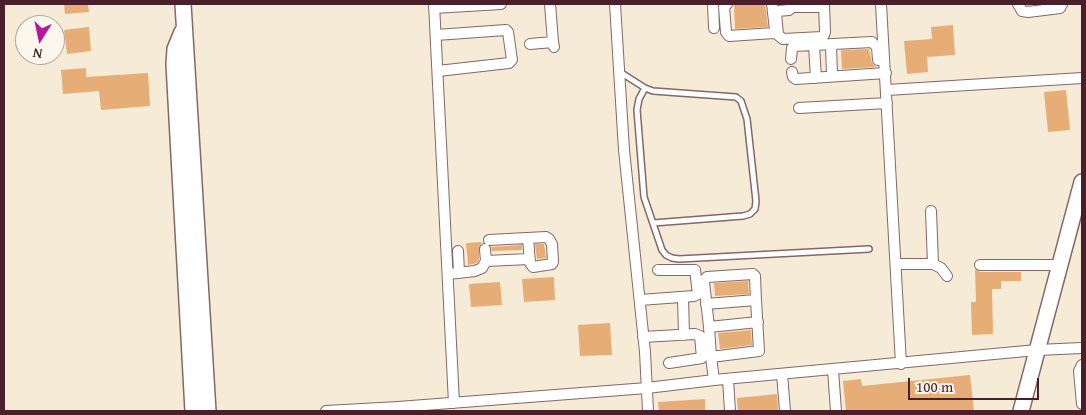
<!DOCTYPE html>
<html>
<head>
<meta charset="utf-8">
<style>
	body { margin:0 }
	#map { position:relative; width:1086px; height:415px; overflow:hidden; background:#f5ebd6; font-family:"Gentium Book Plus",serif }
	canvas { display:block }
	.frame { position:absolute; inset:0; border:5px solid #4a1f2b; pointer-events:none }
	.north { position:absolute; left:15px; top:15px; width:50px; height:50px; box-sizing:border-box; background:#fbf7ec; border:1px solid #b4a19f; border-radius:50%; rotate:190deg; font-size:14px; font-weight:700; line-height:20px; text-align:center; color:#4a1f2b }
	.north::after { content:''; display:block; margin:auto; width:18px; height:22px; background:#b5179e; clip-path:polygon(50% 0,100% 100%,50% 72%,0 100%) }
	.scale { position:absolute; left:908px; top:378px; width:131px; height:22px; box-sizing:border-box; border:2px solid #4a1f2b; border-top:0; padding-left:6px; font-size:15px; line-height:18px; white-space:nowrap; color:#4a1f2b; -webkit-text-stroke:4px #fbf7ec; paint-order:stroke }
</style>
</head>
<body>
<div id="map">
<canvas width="1086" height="415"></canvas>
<div class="frame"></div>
<div class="north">N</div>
<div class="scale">100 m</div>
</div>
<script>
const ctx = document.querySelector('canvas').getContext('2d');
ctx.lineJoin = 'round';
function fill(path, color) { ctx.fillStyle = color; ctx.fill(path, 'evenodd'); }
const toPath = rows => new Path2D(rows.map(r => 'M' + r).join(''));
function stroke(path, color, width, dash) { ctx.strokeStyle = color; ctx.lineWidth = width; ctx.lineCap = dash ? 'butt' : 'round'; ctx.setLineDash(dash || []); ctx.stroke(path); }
const building = toPath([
	[64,4,88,4,89,12,65,14],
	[765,4,768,27,735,29,734,5],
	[953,25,955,55,927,57,928,72,907,74,904,41,932,39,931,27],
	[89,27,91,51,67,54,64,30],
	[869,49,872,63,876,67,842,69,841,50],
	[86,68,86,77,148,73,150,106,101,110,99,91,63,94,61,70],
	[1066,90,1070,130,1048,132,1044,92],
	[482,242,479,247,479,259,477,263,468,265,466,243],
	[535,244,544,244,546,258,537,259],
	[522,245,522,250,492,251,491,247],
	[975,269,980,272,1021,272,1021,281,1001,281,1001,289,992,289,993,334,972,335,971,302,976,302],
	[554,277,555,300,524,302,522,279],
	[748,281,749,294,715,296,714,283],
	[500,282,502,305,471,307,469,284],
	[610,323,612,355,580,356,578,325],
	[751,330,752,345,720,349,718,333],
	[970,375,974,411,846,411,843,381,861,379,862,386],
	[777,394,778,411,738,411,737,398],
	[705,399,705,411,659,411,658,402]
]);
const lane = toPath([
	[620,72,645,88,653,91,736,97,741,101,747,119,756,201,755,209,750,214,743,216,653,223],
	[645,88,639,99,637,110,644,197,662,250,666,255,672,258,679,259,869,249]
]);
const street = toPath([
	[434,4,454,403],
	[550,4,553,42],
	[615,4,624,150,645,352,648,411],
	[713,4,714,28],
	[727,4,724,7,726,32,729,36,774,33,775,30,772,4],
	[795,4,789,10,777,11,776,13,778,35,783,39,822,37,824,35,825,32,824,4],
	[881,4,901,364],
	[1018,4,1022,11,1028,12,1060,8,1062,4],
	[794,7,824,7],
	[434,8,501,4],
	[436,35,506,30,508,32,512,60,509,63,438,71],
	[530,44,553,42,554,47],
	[814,45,816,78],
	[831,45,832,76],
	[791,59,792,48,794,46,872,42,877,47,878,60],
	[792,72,793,77,796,79,886,73],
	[887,90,1082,78],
	[799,108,887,103],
	[931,211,933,264],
	[489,240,546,237,549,239,552,244,553,262,552,264,533,267,530,263,528,238],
	[485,249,486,261],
	[458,251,459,273],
	[896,264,933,264,941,268,947,276],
	[980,265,1060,265],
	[448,274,475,271,482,268,486,261,529,259],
	[683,297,684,335],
	[640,300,694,296,698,294,695,270,658,270],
	[706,304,756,300],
	[709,327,758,322],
	[643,337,695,334,700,336,702,358,669,363],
	[711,357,759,351,756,300,755,276,753,274,707,277,705,279,704,282,709,327,711,357,714,380],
	[1082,365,1079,371,1082,404],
	[833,370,836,411],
	[782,374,785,411],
	[728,379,730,411],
	[326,411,398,407,647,388,714,380,1037,350,1082,348]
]);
const secondary = toPath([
	[183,4,208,411],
	[182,32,175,49,174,64,193,411],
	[1021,411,1082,182]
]);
fill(building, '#e6ad77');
stroke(lane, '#866667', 8);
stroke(street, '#866667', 12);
stroke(secondary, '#866667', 18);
stroke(lane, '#fff', 5);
stroke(street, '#fff', 10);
stroke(secondary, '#fff', 15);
</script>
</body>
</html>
